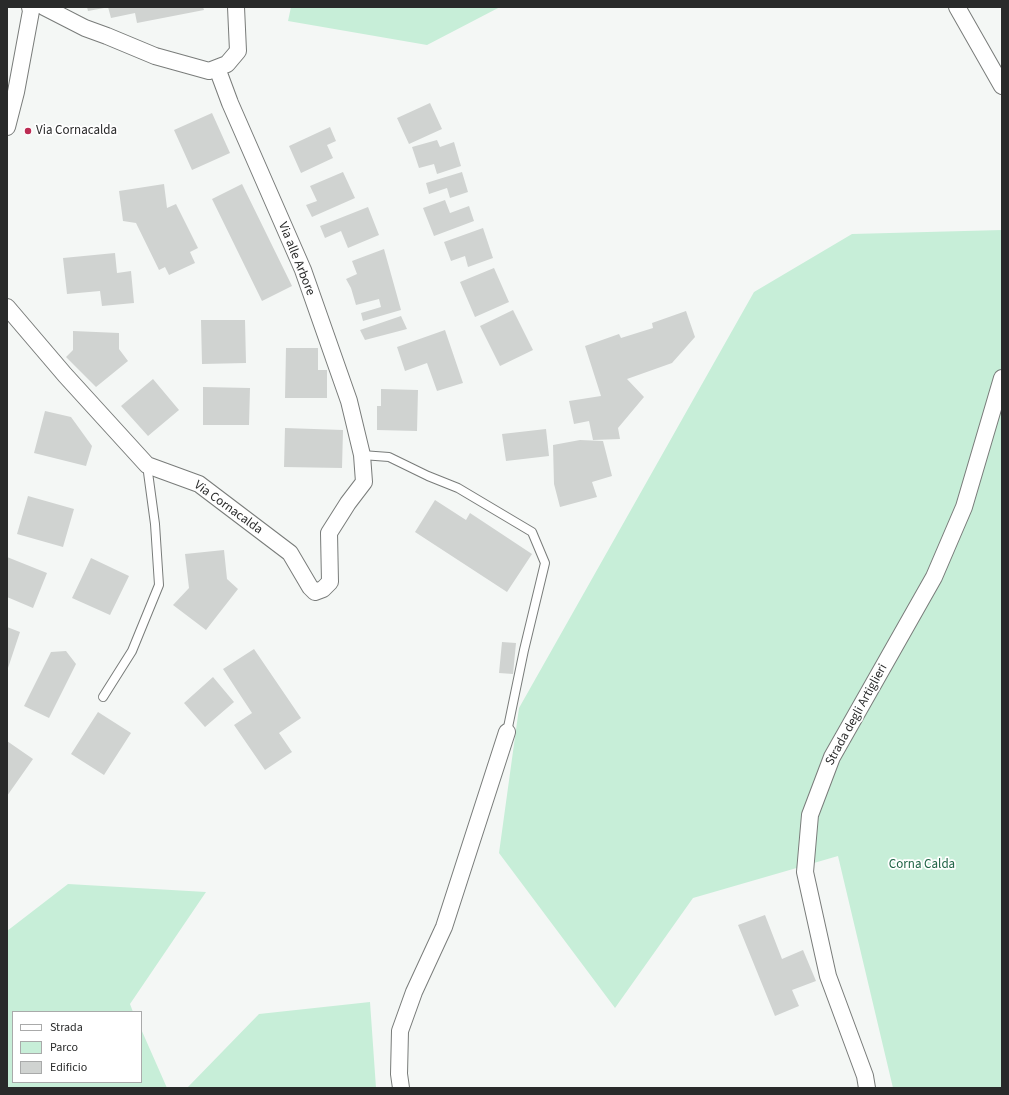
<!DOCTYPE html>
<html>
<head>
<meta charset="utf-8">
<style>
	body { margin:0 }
	#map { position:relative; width:1009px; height:1095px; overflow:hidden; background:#f4f7f5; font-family:"Source Sans 3",sans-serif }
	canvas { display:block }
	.frame { position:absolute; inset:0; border:8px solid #292a2a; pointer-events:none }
	.legend { position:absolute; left:12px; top:1011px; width:130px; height:72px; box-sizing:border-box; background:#fff; border:1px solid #a9aaaa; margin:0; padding:5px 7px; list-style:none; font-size:12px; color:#292a2a }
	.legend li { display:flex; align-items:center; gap:8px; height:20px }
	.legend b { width:20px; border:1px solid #a9aaaa }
</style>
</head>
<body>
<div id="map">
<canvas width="1009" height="1095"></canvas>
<div class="frame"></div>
<ul class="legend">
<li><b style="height:5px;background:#fff"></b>Strada</li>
<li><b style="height:11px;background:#c7eed8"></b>Parco</li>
<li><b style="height:11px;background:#d0d3d1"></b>Edificio</li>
</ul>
</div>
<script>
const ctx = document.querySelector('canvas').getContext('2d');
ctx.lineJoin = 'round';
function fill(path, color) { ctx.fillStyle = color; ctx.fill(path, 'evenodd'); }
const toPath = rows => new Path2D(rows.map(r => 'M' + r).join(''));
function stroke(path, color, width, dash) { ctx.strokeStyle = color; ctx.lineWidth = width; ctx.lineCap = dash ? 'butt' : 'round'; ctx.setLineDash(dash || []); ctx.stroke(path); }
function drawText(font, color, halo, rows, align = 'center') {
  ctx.font = font + ' "Source Sans 3",sans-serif'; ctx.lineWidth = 3.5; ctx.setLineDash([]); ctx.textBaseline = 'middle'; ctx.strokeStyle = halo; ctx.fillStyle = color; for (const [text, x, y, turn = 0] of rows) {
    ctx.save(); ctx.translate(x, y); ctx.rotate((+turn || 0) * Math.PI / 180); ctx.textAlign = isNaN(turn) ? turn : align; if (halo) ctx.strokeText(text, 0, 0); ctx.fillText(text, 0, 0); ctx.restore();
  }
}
const green = toPath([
	[291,7,500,7,427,45,288,21],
	[1002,230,1002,1088,893,1088,838,856,693,898,615,1008,499,853,519,708,754,292,852,234],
	[68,884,206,892,130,1004,133,1012,13,1012,13,1082,141,1082,141,1029,167,1088,7,1088,7,931],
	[370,1002,376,1088,187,1088,259,1014]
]);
const building = toPath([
	[87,7,104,7,104,8,88,11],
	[108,7,203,7,204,10,137,23,135,13,111,18],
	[430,103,442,129,409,144,397,118],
	[212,113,230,153,192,170,174,130],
	[330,127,336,141,327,145,333,158,301,173,289,146],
	[437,140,440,147,454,142,461,166,437,174,434,164,419,168,412,147],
	[343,172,355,198,312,217,306,205,317,201,310,186],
	[462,172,468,192,450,198,447,188,429,194,426,183],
	[164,184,167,208,176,204,198,248,190,252,195,263,169,275,165,267,159,270,136,223,123,221,119,191],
	[242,184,292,286,262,301,212,199],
	[445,200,450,213,469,206,474,221,434,236,423,208],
	[368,207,379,235,348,248,341,231,325,238,320,226],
	[483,228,493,258,468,267,465,256,451,261,444,242],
	[384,249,401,310,363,321,361,313,381,307,379,299,356,305,351,288,346,279,357,274,352,261],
	[115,253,117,273,131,271,134,303,102,306,100,291,67,294,63,258],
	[494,268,509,302,475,317,460,282],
	[513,310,533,350,500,366,480,326],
	[686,311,695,337,672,363,627,379,644,397,618,428,620,439,593,440,589,421,574,424,569,401,601,396,585,346,619,334,621,338,653,328,652,323],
	[401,316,407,329,365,340,360,330],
	[201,320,245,320,246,363,202,364],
	[445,330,463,383,437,391,427,363,405,371,397,347],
	[73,331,119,333,119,349,128,361,96,387,66,357,73,350],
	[286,348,318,348,318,370,327,370,327,398,285,398],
	[153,379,179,410,148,436,121,406],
	[203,387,250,388,249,425,203,425],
	[381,389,418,390,417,431,377,430,377,406,381,406],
	[45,411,71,417,92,446,86,466,34,453],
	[285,428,343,430,342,468,284,467],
	[546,429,549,456,506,461,502,434],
	[580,440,603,441,612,476,592,482,597,497,560,507,554,484,553,445],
	[28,496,74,509,63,547,17,534],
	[435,500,466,520,470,513,532,554,507,592,415,532],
	[224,550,227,579,238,589,206,630,173,605,189,588,185,554],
	[7,557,47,573,33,608,7,597],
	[91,558,129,576,110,615,72,598],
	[7,627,20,632,7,671],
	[502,642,516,643,513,674,499,673],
	[254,649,301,718,279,733,292,752,265,770,234,725,252,713,223,669],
	[66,651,76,664,49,718,24,706,51,652],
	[213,677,234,702,205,727,184,703],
	[98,712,131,733,104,775,71,754],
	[7,741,33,759,7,796],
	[765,915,782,959,803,950,816,981,792,990,799,1006,775,1016,738,925]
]);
const service = toPath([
	[362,455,389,457,428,476,458,488,532,532,545,563,524,650,507,732],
	[103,697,132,651,159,585,155,524,147,465]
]);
const minor = toPath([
	[44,7,85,28,107,36,155,56,209,71,227,64,238,51,236,7],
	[957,7,1002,86],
	[7,127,16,92,31,11,30,7],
	[7,307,65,375,147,465,199,484,290,553,310,587,315,592,323,589,330,582,329,533,348,503,364,482,362,455,349,401,303,270,230,103,217,68],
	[401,1088,399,1074,400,1031,414,992,444,927,507,732],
	[867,1088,865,1076,828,976,805,872,810,815,832,757,934,577,964,507,1002,378]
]);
const markers = [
	[28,131,4,"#bc2c53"]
];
const poiNames = [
	["Via Cornacalda",36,131]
];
const streetNames = [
	["Via alle Arbore",296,259,68],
	["Via Cornacalda",228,508,36],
	["Strada degli Artiglieri",857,715,-61]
];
const parkNames = [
	["Corna Calda",922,865]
];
fill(green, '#c7eed8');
fill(building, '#d0d3d1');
stroke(service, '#797c7a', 10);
stroke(minor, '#797c7a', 18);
stroke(service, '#fff', 8);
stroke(minor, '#fff', 16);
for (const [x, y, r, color] of markers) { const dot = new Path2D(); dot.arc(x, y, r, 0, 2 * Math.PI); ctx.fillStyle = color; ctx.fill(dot); stroke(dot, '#fff', 1.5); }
drawText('13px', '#292a2a', '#fff', poiNames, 'left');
drawText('13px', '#292a2a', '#fff', streetNames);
drawText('13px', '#206446', '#fff', parkNames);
</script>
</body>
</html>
